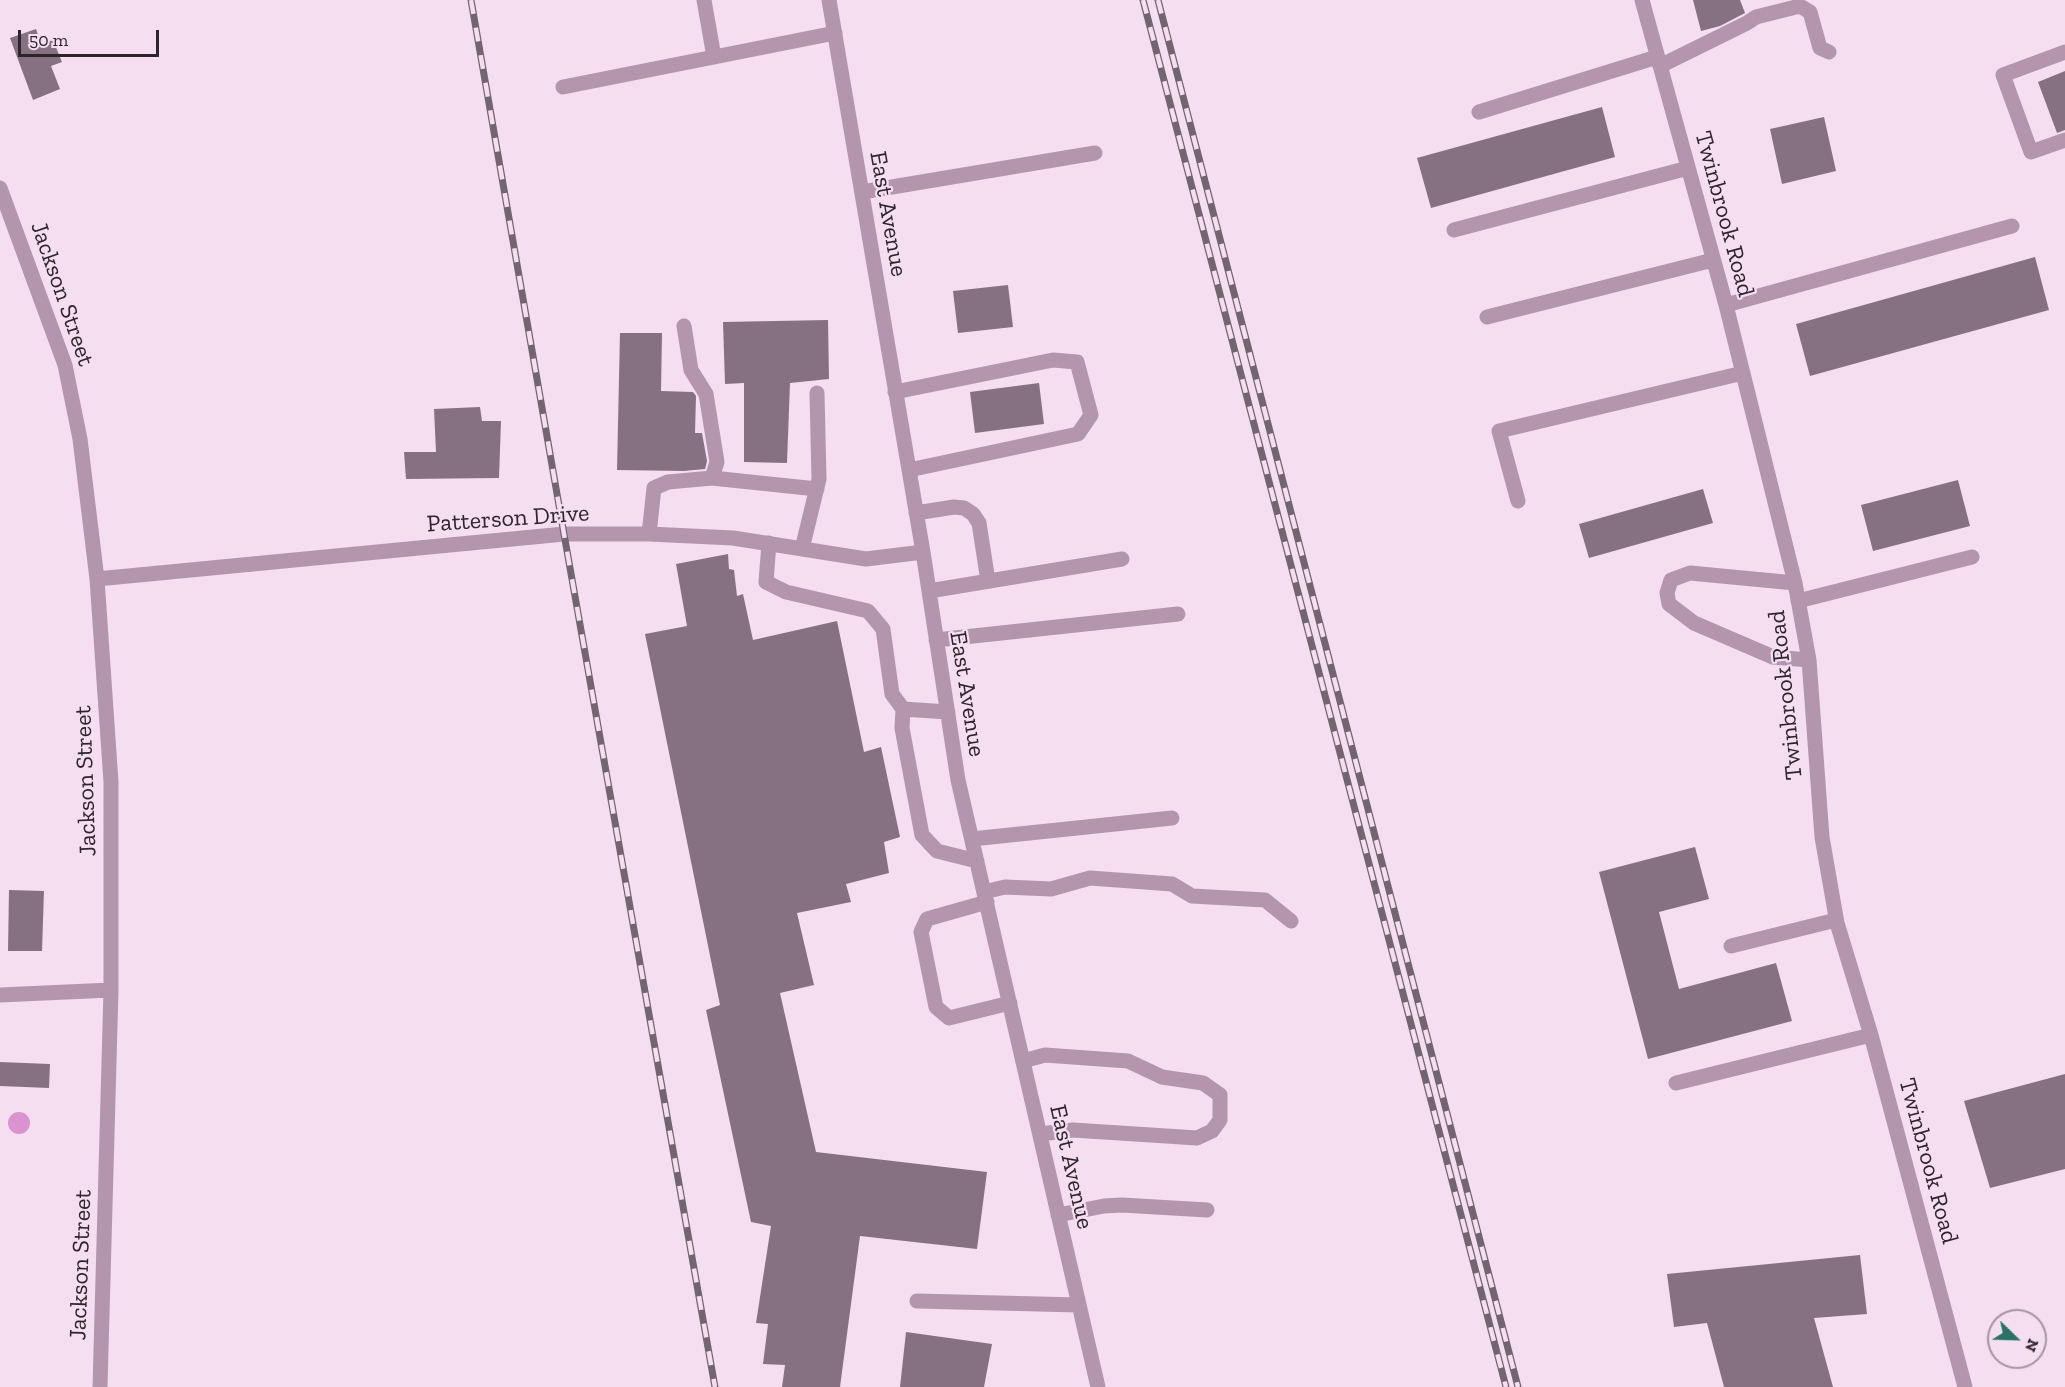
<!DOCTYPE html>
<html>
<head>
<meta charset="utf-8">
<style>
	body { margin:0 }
	#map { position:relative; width:2065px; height:1387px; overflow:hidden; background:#f5def0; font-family:"Zilla Slab",serif }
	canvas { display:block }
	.north { position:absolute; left:1987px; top:1309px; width:60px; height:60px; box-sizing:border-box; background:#f5def0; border:2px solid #a594a2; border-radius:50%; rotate:113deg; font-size:16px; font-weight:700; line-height:24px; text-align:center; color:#2e252c }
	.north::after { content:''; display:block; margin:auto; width:21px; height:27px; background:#2b7167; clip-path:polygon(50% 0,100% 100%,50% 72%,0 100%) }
	.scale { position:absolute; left:18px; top:30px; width:141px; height:27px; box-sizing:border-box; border:3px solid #2e252c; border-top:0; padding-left:8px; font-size:18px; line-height:21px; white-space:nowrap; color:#2e252c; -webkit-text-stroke:4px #f5def0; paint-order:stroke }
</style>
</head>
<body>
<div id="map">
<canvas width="2065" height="1387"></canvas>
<div class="north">N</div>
<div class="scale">50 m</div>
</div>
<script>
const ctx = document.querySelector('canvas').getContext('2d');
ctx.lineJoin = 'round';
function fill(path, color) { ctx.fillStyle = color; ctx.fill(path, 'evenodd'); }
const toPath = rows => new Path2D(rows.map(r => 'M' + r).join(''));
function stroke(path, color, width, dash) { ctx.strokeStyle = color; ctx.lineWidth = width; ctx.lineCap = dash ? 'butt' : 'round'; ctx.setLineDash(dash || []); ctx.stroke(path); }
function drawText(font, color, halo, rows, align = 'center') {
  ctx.font = font + ' "Zilla Slab",serif'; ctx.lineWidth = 4.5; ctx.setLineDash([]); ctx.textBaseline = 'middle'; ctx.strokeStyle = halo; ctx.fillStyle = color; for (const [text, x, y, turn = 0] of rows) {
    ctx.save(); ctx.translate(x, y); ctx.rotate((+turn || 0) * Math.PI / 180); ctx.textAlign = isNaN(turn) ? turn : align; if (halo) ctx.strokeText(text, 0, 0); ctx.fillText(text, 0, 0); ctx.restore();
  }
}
const water = toPath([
	'8 1123a11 11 0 1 1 22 0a11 11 0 1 1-22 0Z'
]);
const building = toPath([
	[1693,0,1740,0,1745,13,1720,26,1701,31],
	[36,29,41,44,53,40,62,62,51,66,60,89,33,100,10,38],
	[2065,71,2065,130,2057,133,2038,82],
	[1602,107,1615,157,1431,208,1417,158],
	[1824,117,1836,171,1782,184,1770,129],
	[2035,257,2049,310,1810,376,1796,324],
	[1008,285,1013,327,958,333,953,291],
	[828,320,829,379,790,383,787,463,744,462,744,383,725,384,723,322],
	[620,333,662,333,661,391,693,392,696,396,695,433,702,433,707,461,705,469,684,471,617,470],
	[1039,383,1044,424,975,433,970,392],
	[480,407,482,421,501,421,499,478,406,479,404,452,436,452,434,409],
	[1958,480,1970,526,1873,551,1861,505],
	[1703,489,1713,523,1589,558,1579,524],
	[728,554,729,569,734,570,737,596,743,594,753,640,837,621,864,752,881,747,900,837,884,842,889,873,846,884,851,902,797,913,814,985,780,993,816,1152,987,1172,977,1249,860,1236,840,1387,782,1387,785,1365,763,1364,768,1324,756,1323,771,1226,751,1222,706,1010,720,1005,645,634,687,626,676,564],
	[1695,847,1709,899,1659,912,1679,989,1776,963,1792,1021,1648,1059,1599,872],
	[9,890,44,891,42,951,8,951],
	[0,1062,50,1064,49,1088,0,1086],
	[2065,1074,2065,1169,1990,1188,1964,1101],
	[1860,1255,1867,1314,1814,1318,1833,1387,1724,1387,1707,1323,1674,1327,1667,1274],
	[906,1332,992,1344,984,1387,900,1387]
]);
const minor = toPath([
	[704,0,714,57],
	[829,0,923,552,958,780,1098,1387],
	[1642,0,1726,305,1795,583,1809,660,1822,837,1837,923,1871,1035,1965,1387],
	[2065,52,2003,75,2031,152,2065,140],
	[1660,66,1747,23,1756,17,1800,6,1810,12,1820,48,1829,52],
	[563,87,835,33],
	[1479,112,1657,57],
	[0,188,65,365,80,439,97,579,111,782,111,990,100,1387],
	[862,192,1095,153],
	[1454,230,1688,168],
	[1726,305,2012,226],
	[1487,317,1713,260],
	[895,392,1053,360,1077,362,1091,415,1078,434,909,470],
	[712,478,817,489],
	[1518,501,1499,431,1743,373],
	[916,513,954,507,964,508,973,514,979,523,988,581],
	[649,534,654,488,668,482,712,478,717,462,706,394,691,370,684,326],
	[769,543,766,582,786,592,868,611,883,629,892,694,903,709,948,712],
	[802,549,819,479,817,393],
	[97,579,564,534,649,534,733,538,866,559,923,552],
	[1795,583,1690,573,1671,580,1667,593,1669,604,1694,623,1773,657,1809,660],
	[929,591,1122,559],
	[1798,601,1972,557],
	[936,640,1178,614],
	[903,709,902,728,922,835,937,851,977,861],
	[972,839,1172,818],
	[984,892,1005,887,1051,889,1090,878,1172,884,1192,896,1265,900,1291,921],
	[987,902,927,919,921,932,936,1007,949,1018,1010,1003],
	[1731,946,1836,920],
	[0,995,111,990],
	[1023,1061,1045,1055,1128,1061,1162,1077,1203,1083,1220,1095,1220,1120,1212,1131,1197,1138,1073,1130,1040,1134],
	[1676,1083,1871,1035],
	[1058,1215,1104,1206,1122,1205,1207,1210],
	[917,1301,1079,1305]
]);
const rail = toPath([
	[471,0,564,534,715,1387],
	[1143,0,1506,1387],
	[1158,0,1518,1387]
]);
const streetNames = [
	["East Avenue",888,214,80],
	["Twinbrook Road",1724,214,75],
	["Jackson Street",62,294,71],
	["Patterson Drive",508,519,-4],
	["East Avenue",967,694,81],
	["Twinbrook Road",1786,695,-96],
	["Jackson Street",86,781,-92],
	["Twinbrook Road",1928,1161,75],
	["East Avenue",1071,1167,77],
	["Jackson Street",81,1265,-88]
];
fill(water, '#da93cf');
fill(building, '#867182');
stroke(minor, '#b495ae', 15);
stroke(rail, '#736570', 7);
stroke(rail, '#f5def0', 4.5, [14]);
drawText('24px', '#2e252c', '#f5def0', streetNames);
</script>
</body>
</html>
